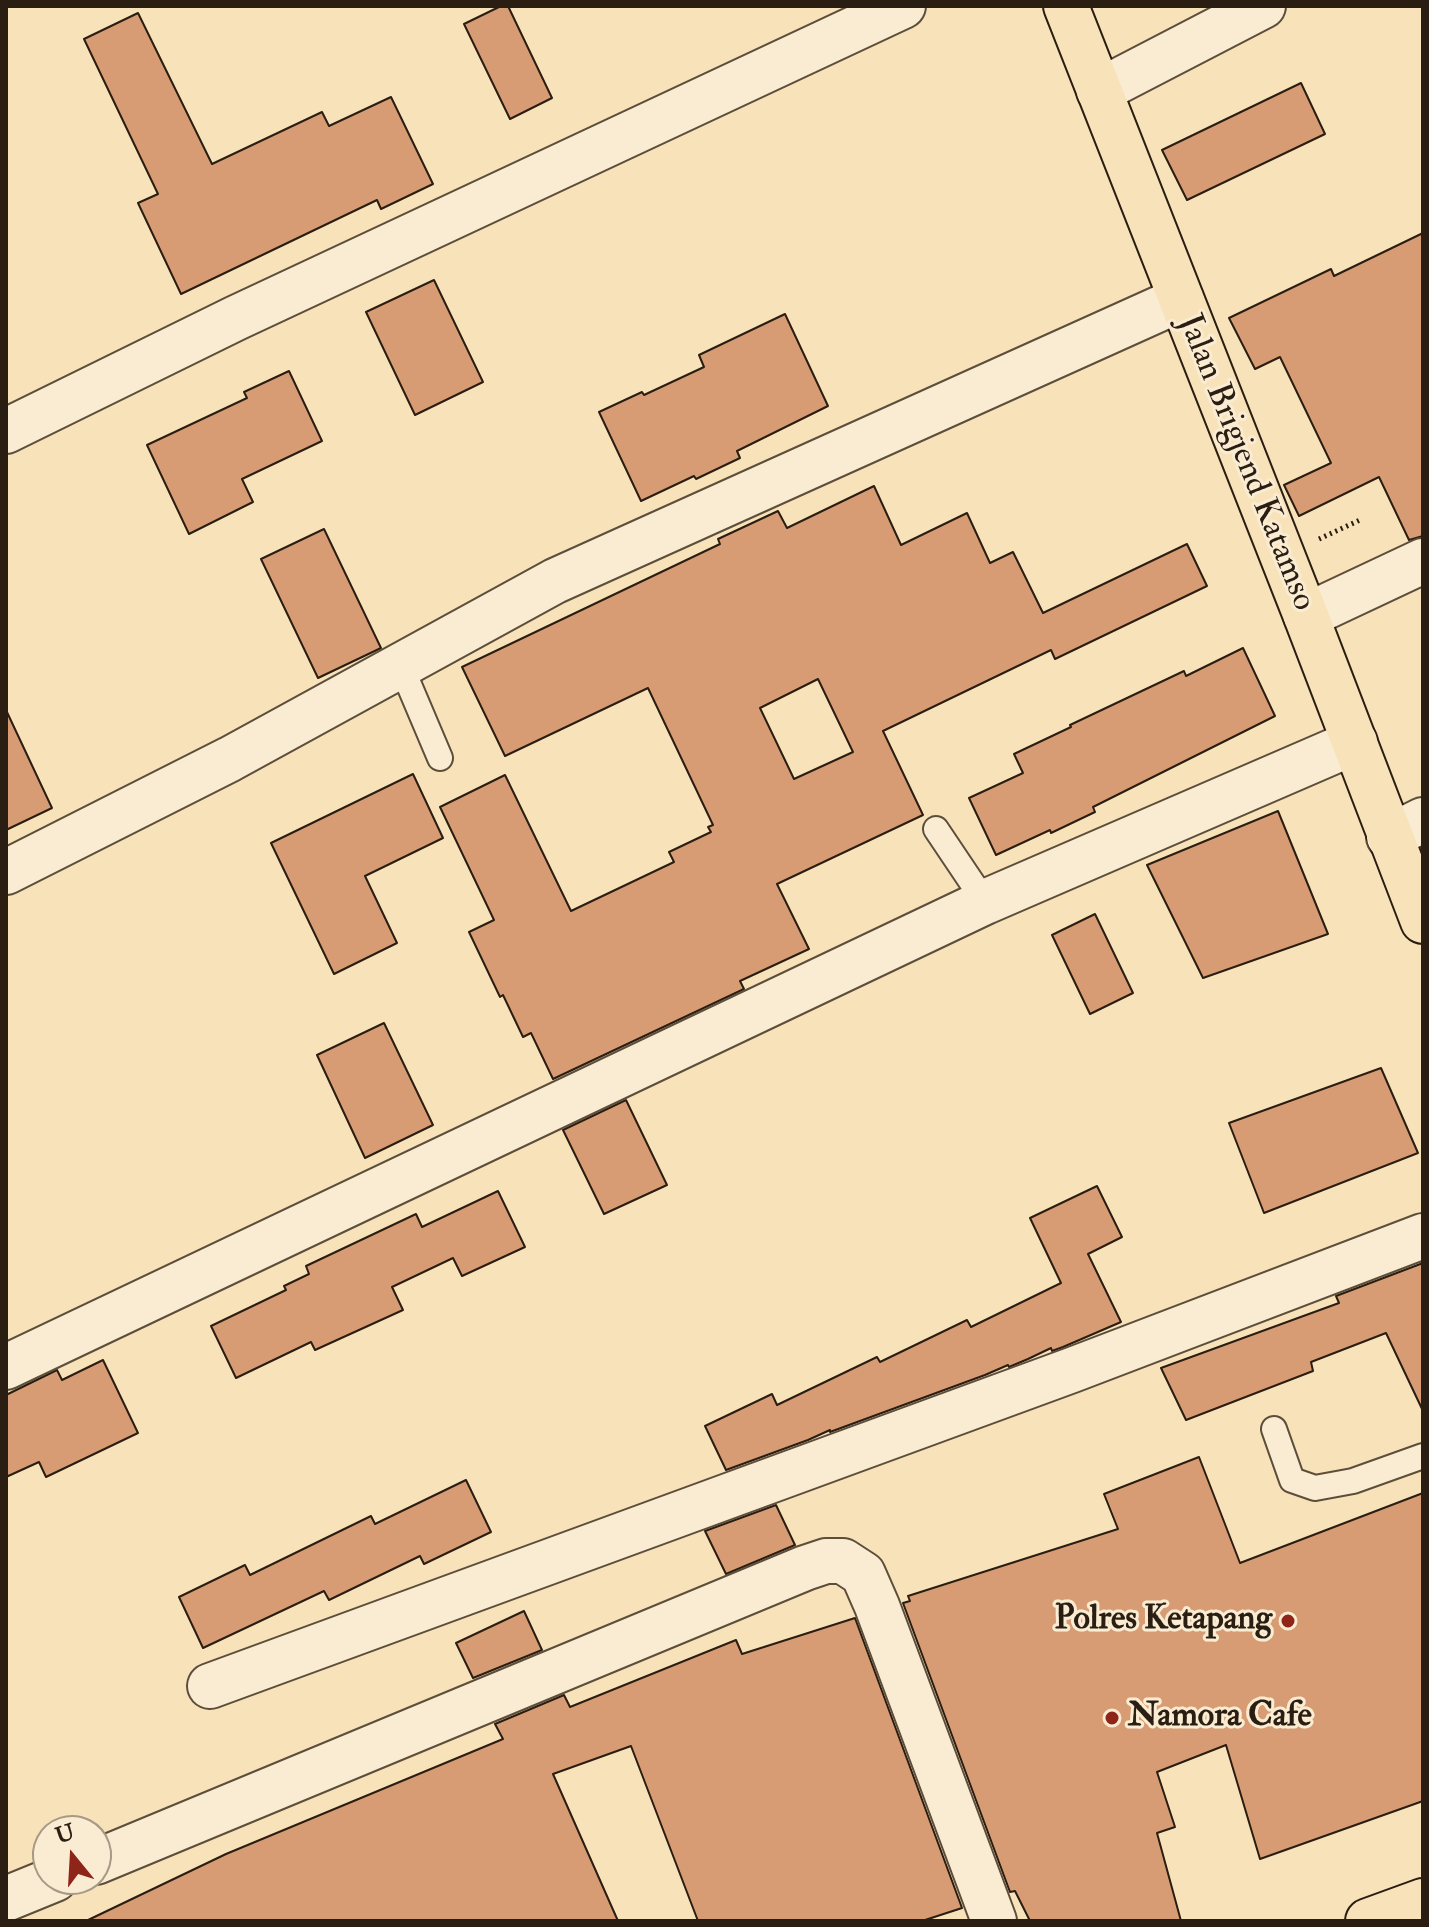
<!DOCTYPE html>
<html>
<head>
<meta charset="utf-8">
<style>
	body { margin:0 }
	#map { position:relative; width:1429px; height:1927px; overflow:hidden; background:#f7e2b9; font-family:"IM FELL Double Pica",serif }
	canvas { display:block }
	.frame { position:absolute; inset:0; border:8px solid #2a1d11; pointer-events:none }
	.north { position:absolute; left:32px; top:1815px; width:80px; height:80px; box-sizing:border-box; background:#faecd2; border:2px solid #a79985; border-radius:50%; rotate:342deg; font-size:22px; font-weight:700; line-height:32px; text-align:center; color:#2a1d11 }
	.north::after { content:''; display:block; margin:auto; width:28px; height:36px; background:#8f2418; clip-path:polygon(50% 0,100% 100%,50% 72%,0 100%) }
</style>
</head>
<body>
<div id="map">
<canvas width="1429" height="1927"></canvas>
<div class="frame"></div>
<div class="north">U</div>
</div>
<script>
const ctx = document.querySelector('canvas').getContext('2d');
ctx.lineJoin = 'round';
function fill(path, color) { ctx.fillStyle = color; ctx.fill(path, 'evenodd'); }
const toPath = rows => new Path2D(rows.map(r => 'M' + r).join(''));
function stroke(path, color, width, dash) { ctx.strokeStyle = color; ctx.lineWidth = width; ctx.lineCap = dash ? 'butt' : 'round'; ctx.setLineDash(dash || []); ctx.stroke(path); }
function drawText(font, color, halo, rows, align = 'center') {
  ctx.font = font + ' "IM FELL Double Pica",serif'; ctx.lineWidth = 6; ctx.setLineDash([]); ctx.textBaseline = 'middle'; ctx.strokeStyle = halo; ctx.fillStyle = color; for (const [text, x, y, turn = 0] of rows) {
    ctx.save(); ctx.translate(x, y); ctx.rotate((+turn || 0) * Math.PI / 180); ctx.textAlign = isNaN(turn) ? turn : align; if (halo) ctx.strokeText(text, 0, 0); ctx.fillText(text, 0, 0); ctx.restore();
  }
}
const building = toPath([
	[501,6,508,6,552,98,510,119,464,24,501,6],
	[138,13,212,164,322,112,329,126,391,97,433,184,381,209,377,200,181,294,138,203,158,194,84,39,138,13],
	[1301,83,1325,134,1187,200,1162,150,1301,83],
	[1423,233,1423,536,1409,540,1379,477,1299,516,1284,485,1331,463,1280,357,1255,369,1229,318,1331,269,1334,276,1423,233],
	[434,280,483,382,415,415,366,312,434,280],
	[785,314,828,406,737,451,740,458,696,479,694,476,641,501,599,412,642,392,644,395,704,367,699,355,785,314],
	[289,371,322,441,242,479,253,502,189,534,147,445,247,398,244,392,289,371],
	[874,486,901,545,967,513,990,563,1013,552,1043,613,1187,544,1207,586,1055,659,1051,650,883,731,923,815,777,884,809,949,740,981,744,989,553,1079,531,1033,523,1037,503,995,500,997,469,932,494,920,440,807,505,775,571,911,674,862,669,852,711,832,708,827,713,825,648,688,505,756,462,667,720,544,718,539,778,511,787,528,874,486],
	[818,679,853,752,794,779,760,708,818,679],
	[324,529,381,648,318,678,261,559,324,529],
	[1243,648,1275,716,1093,807,1095,812,1051,833,1050,830,996,855,969,798,1023,773,1014,754,1071,727,1070,725,1184,671,1186,676,1243,648],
	[6,710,52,808,6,830,6,710],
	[413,774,443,838,365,876,397,943,334,974,271,843,413,774],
	[1278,811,1328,934,1203,978,1147,865,1278,811],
	[1095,914,1133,993,1090,1014,1052,935,1095,914],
	[384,1023,433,1125,365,1158,317,1055,384,1023],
	[1381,1068,1418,1153,1264,1213,1229,1123,1381,1068],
	[626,1100,667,1185,604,1214,563,1130,626,1100],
	[1097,1186,1122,1237,1088,1254,1121,1322,1063,1347,1052,1351,1051,1348,1028,1359,1009,1367,1008,1365,985,1375,830,1432,830,1430,808,1440,726,1470,705,1426,772,1394,777,1405,877,1357,880,1362,967,1320,971,1327,1061,1283,1030,1218,1097,1186],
	[498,1191,525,1247,462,1276,453,1258,392,1287,403,1310,315,1350,311,1342,236,1378,211,1326,286,1290,284,1286,309,1274,306,1266,416,1214,422,1227,498,1191],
	[1423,1263,1423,1411,1386,1333,1311,1362,1313,1371,1186,1420,1161,1368,1339,1303,1336,1296,1423,1263],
	[103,1360,138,1433,46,1477,39,1462,6,1477,6,1395,57,1370,62,1380,103,1360],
	[1199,1457,1240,1563,1423,1493,1423,1801,1260,1859,1226,1745,1157,1772,1175,1827,1157,1833,1181,1921,1030,1921,1015,1891,1010,1892,903,1603,910,1601,908,1596,1118,1529,1104,1494,1199,1457],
	[466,1480,491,1532,424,1564,420,1556,329,1600,324,1591,203,1648,179,1597,245,1565,250,1575,371,1516,375,1524,466,1480],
	[776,1505,795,1545,726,1574,705,1531,776,1505],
	[524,1611,542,1650,473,1678,456,1643,524,1611],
	[855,1618,962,1908,922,1921,698,1921,631,1746,553,1774,618,1921,86,1921,226,1854,503,1739,495,1724,564,1695,570,1707,736,1640,742,1654,855,1618]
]);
const path = toPath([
	[1319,539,1360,520]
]);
const service = toPath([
	[401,666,440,758],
	[936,829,985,902],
	[1274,1429,1292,1480,1315,1488,1353,1481,1423,1456]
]);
const minor = toPath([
	[1099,91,1263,6],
	[6,431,236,318,903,6],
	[1306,616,1423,561],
	[1389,837,1423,820],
	[6,872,230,759,555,581,1181,299],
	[6,1367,985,902,1355,742],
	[210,1686,1072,1370,1423,1236],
	[96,1862,805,1568,826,1561,843,1561,863,1574,877,1606,994,1921],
	[6,1899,55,1879]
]);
const trunk = toPath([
	[1066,6,1306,616,1423,921],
	[1368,1921,1423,1901]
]);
const markers = [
	[1288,1621,8,"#8f2418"],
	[1112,1718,8,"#8f2418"]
];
const streetNames = [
	["Jalan Brigjend Katamso",1245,463,68]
];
const poiNames = [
	["Polres Ketapang",1272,1621],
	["Namora Cafe",1128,1718,"left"]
];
fill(building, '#d89c75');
stroke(building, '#2a1d11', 2);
stroke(service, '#5d4e3b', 28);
stroke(minor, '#5d4e3b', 48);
stroke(trunk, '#2a1d11', 48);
stroke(path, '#2a1d11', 5, [2, 4]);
stroke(service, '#faecd2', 24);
stroke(minor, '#faecd2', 44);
stroke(trunk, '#f7e2b9', 44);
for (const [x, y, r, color] of markers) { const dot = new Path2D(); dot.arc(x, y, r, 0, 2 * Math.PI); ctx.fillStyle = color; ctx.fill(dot); stroke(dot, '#faecd2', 3); }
drawText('34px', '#2a1d11', '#faecd2', streetNames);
drawText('bold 34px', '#2a1d11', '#faecd2', poiNames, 'right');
</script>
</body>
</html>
